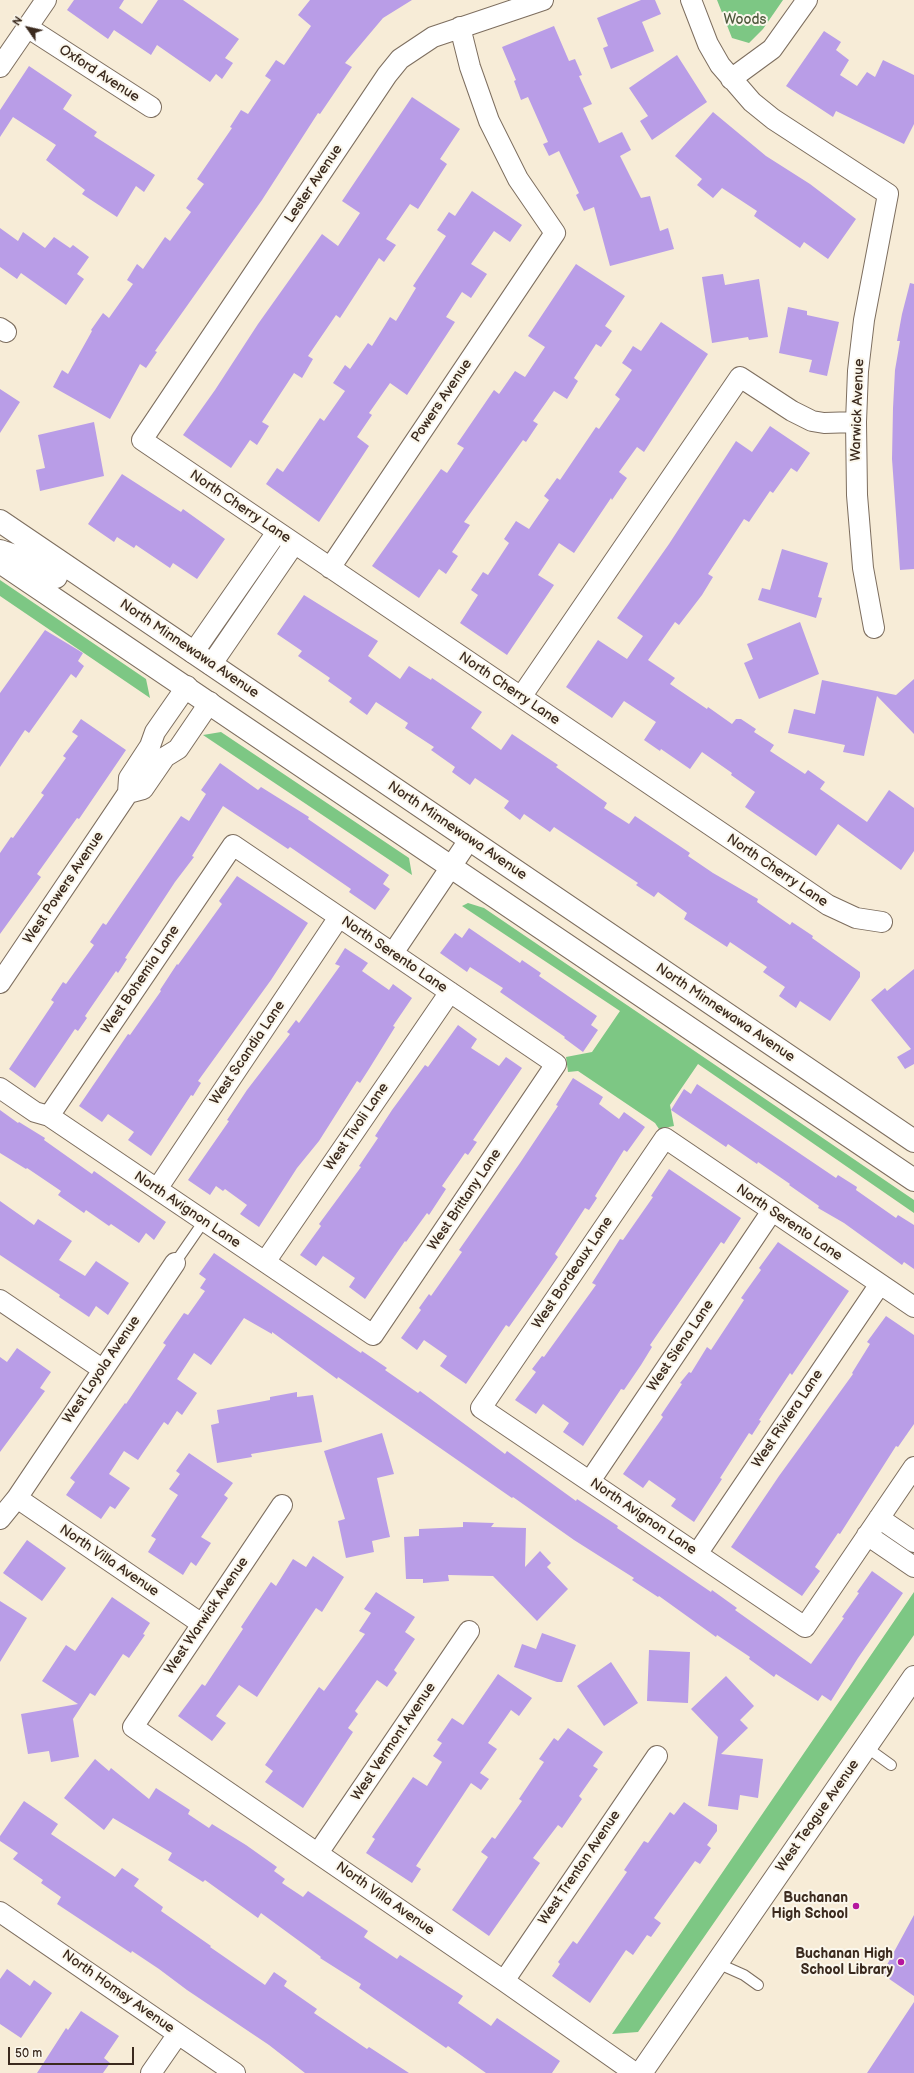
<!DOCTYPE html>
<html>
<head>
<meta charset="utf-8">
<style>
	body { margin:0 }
	#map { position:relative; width:914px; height:2073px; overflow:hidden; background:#f7ecd7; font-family:"Balsamiq Sans",sans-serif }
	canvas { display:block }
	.north { position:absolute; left:8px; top:8px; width:40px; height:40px; -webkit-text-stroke:3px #fbf7ec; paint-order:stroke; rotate:304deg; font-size:11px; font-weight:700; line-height:16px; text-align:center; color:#3b2a1e }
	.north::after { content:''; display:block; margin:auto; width:14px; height:18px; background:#3b2a1e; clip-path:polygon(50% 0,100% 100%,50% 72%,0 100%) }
	.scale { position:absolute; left:8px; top:2047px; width:126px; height:18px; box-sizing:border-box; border:2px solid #3b2a1e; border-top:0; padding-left:5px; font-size:12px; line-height:14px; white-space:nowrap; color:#3b2a1e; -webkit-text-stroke:3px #fbf7ec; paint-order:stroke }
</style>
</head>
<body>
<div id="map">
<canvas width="914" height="2073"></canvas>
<div class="north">N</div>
<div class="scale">50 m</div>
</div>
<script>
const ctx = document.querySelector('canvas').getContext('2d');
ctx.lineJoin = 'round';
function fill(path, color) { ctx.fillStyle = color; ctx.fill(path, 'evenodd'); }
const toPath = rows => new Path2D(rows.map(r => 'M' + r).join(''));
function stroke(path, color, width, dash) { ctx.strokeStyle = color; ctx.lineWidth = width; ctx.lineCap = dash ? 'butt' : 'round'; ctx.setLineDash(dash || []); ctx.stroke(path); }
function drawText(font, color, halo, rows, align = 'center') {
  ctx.font = font + ' "Balsamiq Sans",sans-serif'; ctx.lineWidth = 4; ctx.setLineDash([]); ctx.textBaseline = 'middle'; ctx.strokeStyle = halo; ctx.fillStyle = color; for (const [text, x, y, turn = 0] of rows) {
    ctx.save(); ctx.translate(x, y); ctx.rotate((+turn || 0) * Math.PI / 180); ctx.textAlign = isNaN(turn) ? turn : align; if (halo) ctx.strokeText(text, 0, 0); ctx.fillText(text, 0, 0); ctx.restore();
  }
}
const green = toPath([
	[717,0,783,0,763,29,749,43,732,38],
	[0,580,146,679,150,698,0,596],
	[221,732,409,858,412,875,203,735],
	[468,903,484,908,914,1200,914,1213,698,1064,670,1105,674,1126,659,1129,655,1123,578,1071,568,1072,566,1057,592,1052,620,1011,462,906],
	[914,1592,914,1635,638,2032,612,2034]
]);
const building = toPath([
	[74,0,124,0,119,8,142,24,158,0,183,0,239,39,225,58,233,63,222,79,216,74,210,82,157,45,151,55,114,30,108,39,67,10],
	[310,0,412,0,383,18,345,63,352,67,320,114,318,113,262,200,155,351,157,352,146,368,140,364,110,419,53,387,62,370,68,374,92,331,91,330,103,313,109,318,133,284,127,280,137,264,143,269,165,237,170,241,191,212,186,208,204,184,197,179,232,128,230,127,241,110,248,114,271,80,265,76,276,60,284,65,311,26,298,15],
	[641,0,655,0,661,14,642,22,654,51,611,69,603,48,608,46,597,18],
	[554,26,569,61,575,59,582,75,579,76,592,104,583,108,599,143,622,132,631,150,620,156,641,198,650,196,660,231,668,228,674,249,610,266,594,207,584,211,576,195,579,193,559,151,549,156,543,144,548,142,528,97,521,100,514,81,516,80,502,47],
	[824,31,841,42,836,50,849,60,840,75,857,86,867,72,875,77,883,60,914,75,914,124,904,144,836,111,833,117,786,86],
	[677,55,707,102,652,140,640,121,648,116,629,88],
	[29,66,72,95,63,109,97,132,94,136,155,175,144,192,136,186,117,217,82,194,85,190,46,160,56,145,13,117,0,137,0,110],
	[412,97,460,129,440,159,447,164,418,209,410,204,386,239,396,245,384,262,379,258,340,318,336,315,308,356,313,359,302,378,294,373,262,422,269,426,257,445,250,440,231,468,183,435,215,390,258,324,322,234,338,246,360,213,342,201],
	[713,112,766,156,810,184,856,219,828,259,804,242,800,248,754,216,757,211,722,188,713,198,697,185,702,179,675,156],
	[472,191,522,225,510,242,494,231,471,264,487,274,471,298,462,292,446,317,455,322,407,395,390,383,369,413,372,415,357,437,369,446,319,522,266,484,277,468,283,472,320,418,324,421,345,391,333,383,345,365,350,369,368,343,372,346,390,317,396,321,416,288,413,286,446,236,437,230,449,212,455,216],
	[0,228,18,241,23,232,45,248,54,237,70,248,73,245,89,257,77,274,84,279,66,305,21,273,17,279,0,267],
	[576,264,625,296,605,326,612,331,601,347,596,344,574,378,578,381,567,399,554,391,533,421,538,424,526,442,523,440,464,522,470,525,452,552,458,556,446,574,439,569,419,598,372,566,441,469,447,473,464,448,457,444,494,390,499,394,515,371,525,377,545,347,528,336],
	[723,274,725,285,759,279,768,337,749,340,748,337,712,343,702,277],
	[910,283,914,284,914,569,900,570,892,459,893,408,895,370,900,341,897,341,902,314],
	[788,307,807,311,807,315,839,322,827,376,809,372,812,360,779,353],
	[661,322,708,354,644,452,637,447,619,472,627,478,612,500,611,498,574,553,559,543,538,575,554,585,507,655,460,623,478,595,471,590,483,572,488,575,509,543,504,539,516,521,529,529,549,500,544,496,557,478,560,480,596,427,599,429,620,399,615,395,632,370,622,363,633,346,641,351],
	[0,389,20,402,0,433],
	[94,422,104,476,40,491,36,470,45,468,38,435],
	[770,426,810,453,797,472,791,468,773,493,770,491,749,522,744,519,708,574,713,577,702,595,679,625,675,622,648,660,675,678,670,684,707,709,708,707,732,724,736,719,741,719,756,729,754,732,774,745,770,751,805,774,808,770,825,782,820,789,867,822,889,790,914,808,914,851,901,870,838,824,816,856,745,807,755,792,731,775,732,773,702,752,690,769,661,749,660,751,644,740,656,722,624,701,612,718,566,687,598,640,627,659,643,636,617,618,669,544,736,441,752,452],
	[122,474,181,512,183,509,225,539,197,579,173,563,170,568,136,545,134,548,117,537,114,542,88,524],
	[782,549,828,563,818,597,822,598,816,618,758,600,762,588,770,590],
	[304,595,378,641,368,656,400,679,409,666,431,680,432,678,482,712,471,728,501,750,512,734,558,765,556,767,607,803,604,808,629,824,635,816,690,853,688,856,713,873,758,899,757,902,790,925,792,922,813,936,812,938,860,972,860,977,830,1021,800,1001,796,1008,779,996,785,987,763,972,767,967,730,942,727,947,684,919,687,913,658,892,654,897,636,885,638,883,554,827,550,832,524,814,520,820,504,808,509,801,475,778,470,785,452,772,455,767,431,750,434,747,405,728,408,723,376,702,367,715,349,702,352,698,328,681,330,678,298,656,302,651,277,634],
	[800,622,819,674,759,699,744,663,753,659,747,644],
	[45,630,83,653,78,661,84,666,76,678,71,674,29,733,25,730,0,767,0,693],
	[914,679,914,734,877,696,864,756,843,752,845,745,788,733,794,709,815,714,822,680,896,695],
	[81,719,126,750,79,819,77,818,37,874,41,877,0,934,0,853,11,837,13,838,44,795,41,793,66,758,63,756,78,736,72,732],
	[220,763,258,790,261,787,309,817,308,819,389,875,383,884,390,889,375,910,349,892,351,889,290,847,288,849,223,806,192,856,194,857,175,882,125,958,127,959,118,973,116,971,85,1016,87,1018,78,1031,75,1029,35,1088,9,1069,54,1002,51,1000,63,982,66,984,94,945,90,942,103,923,106,925,181,816,189,821,206,794,201,790],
	[237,876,308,923,271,980,198,1081,201,1083,193,1096,191,1095,151,1156,128,1140,134,1132,108,1114,102,1122,79,1106,128,1034,130,1035,161,991,160,990,177,964,178,965,222,904,219,901],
	[469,928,520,963,522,960,541,973,539,976,597,1016,591,1025,598,1030,583,1052,564,1038,565,1037,500,992,503,988,470,967,467,972,440,953,455,933,462,938],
	[345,948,368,963,362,971,389,990,393,984,412,998,393,1026,395,1027,369,1069,360,1083,357,1081,319,1141,297,1168,259,1227,240,1214,247,1205,225,1189,223,1191,216,1186,210,1195,188,1180,229,1121,227,1120,247,1090,290,1034,287,1032,296,1020,299,1023,340,966,335,964],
	[914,969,914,1064,905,1069,897,1057,911,1049,871,1000,885,988,887,991],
	[458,1025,477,1039,471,1048,499,1066,506,1057,522,1068,473,1140,477,1142,468,1155,465,1153,442,1186,446,1189,429,1215,427,1213,406,1242,405,1241,365,1299,349,1287,355,1278,332,1262,323,1256,316,1266,300,1255,321,1226,319,1224,361,1167,359,1166,378,1138,375,1136,392,1110,425,1065,428,1067],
	[573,1078,603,1097,599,1104,619,1119,624,1112,645,1127,627,1152,624,1150,595,1196,597,1198,589,1210,585,1208,555,1254,558,1257,538,1286,509,1327,506,1325,466,1384,440,1366,447,1356,424,1340,417,1350,401,1338,421,1310,419,1308,429,1294,431,1296,462,1252,459,1250,520,1163,558,1106,556,1105],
	[697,1084,836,1178,838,1175,857,1187,856,1190,896,1218,898,1215,914,1225,914,1269,904,1262,902,1265,844,1223,818,1208,819,1206,789,1185,790,1184,758,1162,757,1164,728,1144,726,1147,671,1110,684,1089,691,1094],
	[0,1110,18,1123,19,1122,45,1138,44,1140,92,1174,94,1171,166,1222,154,1240,146,1233,139,1243,111,1224,109,1226,86,1210,84,1213,58,1195,61,1191,27,1168,26,1169,0,1153],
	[669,1169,741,1218,724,1244,721,1242,650,1345,652,1347,641,1365,624,1390,621,1389,583,1446,563,1432,569,1423,543,1404,536,1414,515,1400,536,1372,532,1369,542,1356,544,1357,596,1285,592,1283,620,1239,623,1240,653,1197,651,1196],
	[0,1201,34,1225,38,1219,72,1241,59,1260,85,1276,96,1261,129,1283,108,1315,96,1306,89,1317,59,1297,60,1295,0,1255],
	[778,1242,849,1291,792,1375,790,1373,759,1420,761,1421,752,1435,749,1433,720,1478,722,1479,694,1522,671,1506,676,1499,649,1480,643,1488,623,1474,663,1417,661,1415,682,1384,680,1383,689,1372,691,1373,707,1347,711,1350,744,1300,741,1298,761,1270,759,1268],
	[214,1253,361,1353,362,1351,387,1368,385,1370,418,1393,420,1391,505,1454,507,1451,576,1501,577,1499,618,1526,617,1528,711,1592,712,1590,737,1608,735,1610,811,1664,844,1618,842,1617,859,1593,857,1592,872,1571,903,1593,858,1658,831,1701,822,1695,818,1701,776,1674,774,1677,749,1659,750,1657,717,1635,716,1637,659,1596,658,1597,632,1580,634,1578,574,1540,513,1497,512,1498,338,1377,337,1379,272,1332,272,1334,244,1318,211,1365,194,1353,177,1379,197,1393,182,1415,177,1411,168,1425,164,1422,138,1460,124,1451,109,1474,130,1488,115,1509,110,1506,101,1519,66,1495,75,1482,70,1478,125,1403,126,1404,166,1345,163,1343,184,1313,188,1315,205,1291,200,1288,206,1279,199,1274],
	[886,1316,914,1335,914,1424,898,1447,896,1446,840,1534,838,1533,815,1567,820,1571,802,1596,731,1547,779,1476,853,1374,852,1373,870,1344,867,1342],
	[17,1348,51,1372,40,1388,45,1391,0,1452,0,1357,7,1362],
	[297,1392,297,1397,313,1395,322,1442,251,1454,252,1457,217,1463,211,1425,219,1423,217,1410,270,1400,270,1397],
	[382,1433,394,1474,377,1478,390,1537,372,1541,374,1552,346,1558,338,1521,345,1519,324,1451],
	[189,1453,233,1483,224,1495,228,1498,201,1537,211,1543,196,1566,191,1562,183,1575,148,1552,156,1539,151,1536,178,1495,169,1489,180,1474,176,1471],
	[463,1522,494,1523,491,1527,526,1528,525,1567,540,1551,551,1563,547,1567,568,1589,537,1621,493,1576,448,1575,449,1581,423,1583,423,1579,406,1579,404,1537,419,1536,419,1529,463,1527],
	[27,1540,66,1568,42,1601,3,1573],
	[313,1556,344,1577,322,1612,316,1608,257,1697,239,1685,216,1716,226,1723,212,1741,178,1716,202,1684,205,1686,243,1629,241,1627,271,1582,276,1586,293,1559,306,1567],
	[376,1592,415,1617,405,1632,415,1639,394,1670,397,1673,387,1687,377,1680,355,1711,358,1714,348,1728,353,1732,303,1808,265,1782,273,1771,265,1765,319,1687,324,1691,365,1634,359,1631,371,1613,364,1609],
	[112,1597,150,1623,143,1634,145,1635,129,1658,123,1654,95,1696,90,1693,73,1719,79,1757,51,1762,49,1751,28,1754,21,1714,78,1704,42,1681,66,1645,75,1651],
	[0,1601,27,1618,0,1662],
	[542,1633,576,1645,562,1682,557,1682,514,1667,522,1644,536,1649],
	[649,1650,690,1652,688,1703,647,1701],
	[611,1662,638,1703,604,1726,577,1686],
	[498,1674,532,1698,519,1716,511,1710,488,1743,497,1749,480,1773,489,1779,481,1790,471,1783,416,1866,421,1869,412,1883,366,1853,375,1839,372,1837,413,1777,427,1786,442,1762,433,1756,442,1743,437,1740,452,1718,463,1725],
	[726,1676,754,1706,740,1720,748,1728,721,1754,763,1759,758,1798,740,1795,738,1810,708,1806,718,1737,691,1709],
	[568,1728,603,1752,593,1766,598,1769,579,1796,582,1799,562,1828,558,1825,533,1858,540,1863,489,1936,452,1910,488,1857,481,1852,492,1837,495,1839,522,1801,519,1799,544,1762,539,1759,554,1738,558,1741],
	[95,1759,109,1771,111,1768,149,1799,156,1788,190,1810,188,1814,209,1828,212,1824,246,1845,277,1867,274,1871,285,1879,282,1883,303,1897,308,1891,368,1931,364,1937,397,1959,400,1955,463,1996,458,2003,491,2026,497,2018,560,2061,552,2073,486,2073,448,2046,446,2048,359,1988,361,1984,320,1958,321,1957,261,1913,258,1918,205,1880,203,1882,168,1860,172,1853,113,1818,104,1830,64,1798],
	[24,1801,58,1824,51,1834,115,1877,122,1868,139,1879,134,1886,163,1907,161,1911,211,1946,210,1947,265,1985,274,1972,287,1981,284,1986,317,2009,314,2013,367,2049,369,2047,409,2073,305,2073,269,2045,187,1990,159,1969,132,1951,131,1953,57,1904,61,1897,41,1883,43,1880,13,1859,18,1853,0,1841,0,1836],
	[684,1802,717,1825,717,1831,707,1845,711,1848,700,1864,695,1861,654,1918,661,1923,651,1937,647,1935,633,1955,626,1950,590,2003,552,1976,560,1964,558,1962,573,1941,577,1944,627,1872,624,1870,644,1841,648,1843,670,1812,674,1815],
	[914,1915,914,1996,882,1974],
	[7,1969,30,1986,34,1980,52,1993,21,2038,0,2024,0,1979],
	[914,2002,914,2073,867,2073],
	[81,2011,119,2036,104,2058,110,2063,103,2073,37,2073,66,2028,68,2030]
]);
const service = toPath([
	[175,1263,204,1221],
	[866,1747,891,1765],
	[717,1963,744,1975,758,1985]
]);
const minor = toPath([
	[543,0,433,37,400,59,387,75,142,440,828,905,856,918,882,922],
	[691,0,708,44,720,65,752,102,773,119,888,194,864,320,858,371,856,422,857,495,863,568,874,628],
	[27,27,151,107],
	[0,67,46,0],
	[731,79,772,49,807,0],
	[0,328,6,332],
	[330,568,555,233,518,179,489,121,470,67,460,27],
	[193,653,277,532],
	[211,665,294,544],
	[521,697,740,377,792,411,812,421,824,423,856,422],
	[128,793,143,789,165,757,178,749,210,702],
	[393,953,469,840],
	[0,983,128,793,129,778,150,746,155,732,187,686],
	[0,1088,35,1112,49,1116,373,1335,556,1064,233,845,49,1116],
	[157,1189,339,917],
	[265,1262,450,992],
	[0,1300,102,1369],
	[914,1307,665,1138,481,1408,805,1627,914,1467],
	[590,1481,772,1211],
	[17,1498,202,1624],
	[282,1505,133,1727,504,1981,635,2073],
	[879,1518,914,1542],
	[0,1519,17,1498,175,1263],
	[867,1535,914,1567],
	[697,1554,880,1284],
	[318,1853,469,1631],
	[0,1912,235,2073],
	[504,1981,657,1756],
	[151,2073,178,2034]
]);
const tertiary = toPath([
	[641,2073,914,1677]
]);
const secondary = toPath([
	[0,521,914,1141],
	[0,551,35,563,56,577],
	[0,562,914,1180]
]);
const markers = [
	[856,1906,4,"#b5179e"],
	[901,1962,4,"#b5179e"]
];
const parkNames = [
	["Woods",745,20]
];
const streetNames = [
	["Oxford Avenue",99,74,33],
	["Lester Avenue",314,184,-56],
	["Powers Avenue",442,401,-56],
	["Warwick Avenue",858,410,-88],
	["North Cherry Lane",240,507,34],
	["North Minnewawa Avenue",189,649,34],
	["North Cherry Lane",509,689,34],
	["North Minnewawa Avenue",457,831,34],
	["North Cherry Lane",777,871,34],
	["West Powers Avenue",64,888,-56],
	["North Serento Lane",394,955,34],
	["West Bohemia Lane",141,980,-56],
	["North Minnewawa Avenue",725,1013,34],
	["West Scandia Lane",248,1053,-56],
	["West Tivoli Lane",357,1127,-56],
	["West Brittany Lane",465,1200,-56],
	["North Avignon Lane",187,1210,34],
	["North Serento Lane",789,1223,34],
	["West Bordeaux Lane",573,1273,-56],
	["West Siena Lane",681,1346,-56],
	["West Loyola Avenue",102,1370,-56],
	["West Riviera Lane",788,1419,-56],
	["North Avignon Lane",643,1517,34],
	["North Villa Avenue",109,1561,34],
	["West Warwick Avenue",207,1616,-56],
	["West Vermont Avenue",394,1742,-56],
	["West Teague Avenue",818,1816,-55],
	["West Trenton Avenue",580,1868,-56],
	["North Villa Avenue",385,1899,35],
	["North Homsy Avenue",118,1992,35]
];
const poiNames = [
	["Buchanan",848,1898],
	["High School",848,1914],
	["Buchanan High",893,1954],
	["School Library",893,1970]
];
fill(green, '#7dc784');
fill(building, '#b99de7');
stroke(service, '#7d6e5f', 12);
stroke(minor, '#7d6e5f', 22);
stroke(tertiary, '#7d6e5f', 24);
stroke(secondary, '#7d6e5f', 24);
stroke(service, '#fff', 10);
stroke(minor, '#fff', 20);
stroke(tertiary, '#fff', 22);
stroke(secondary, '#fff', 22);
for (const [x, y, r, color] of markers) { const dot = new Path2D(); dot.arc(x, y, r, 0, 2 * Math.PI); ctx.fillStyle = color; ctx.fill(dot); stroke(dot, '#fbf7ec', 1.5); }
drawText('14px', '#4f593d', '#fbf7ec', parkNames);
drawText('14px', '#3b2a1e', '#fbf7ec', streetNames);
drawText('bold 14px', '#3b2a1e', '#fbf7ec', poiNames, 'right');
</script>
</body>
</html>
